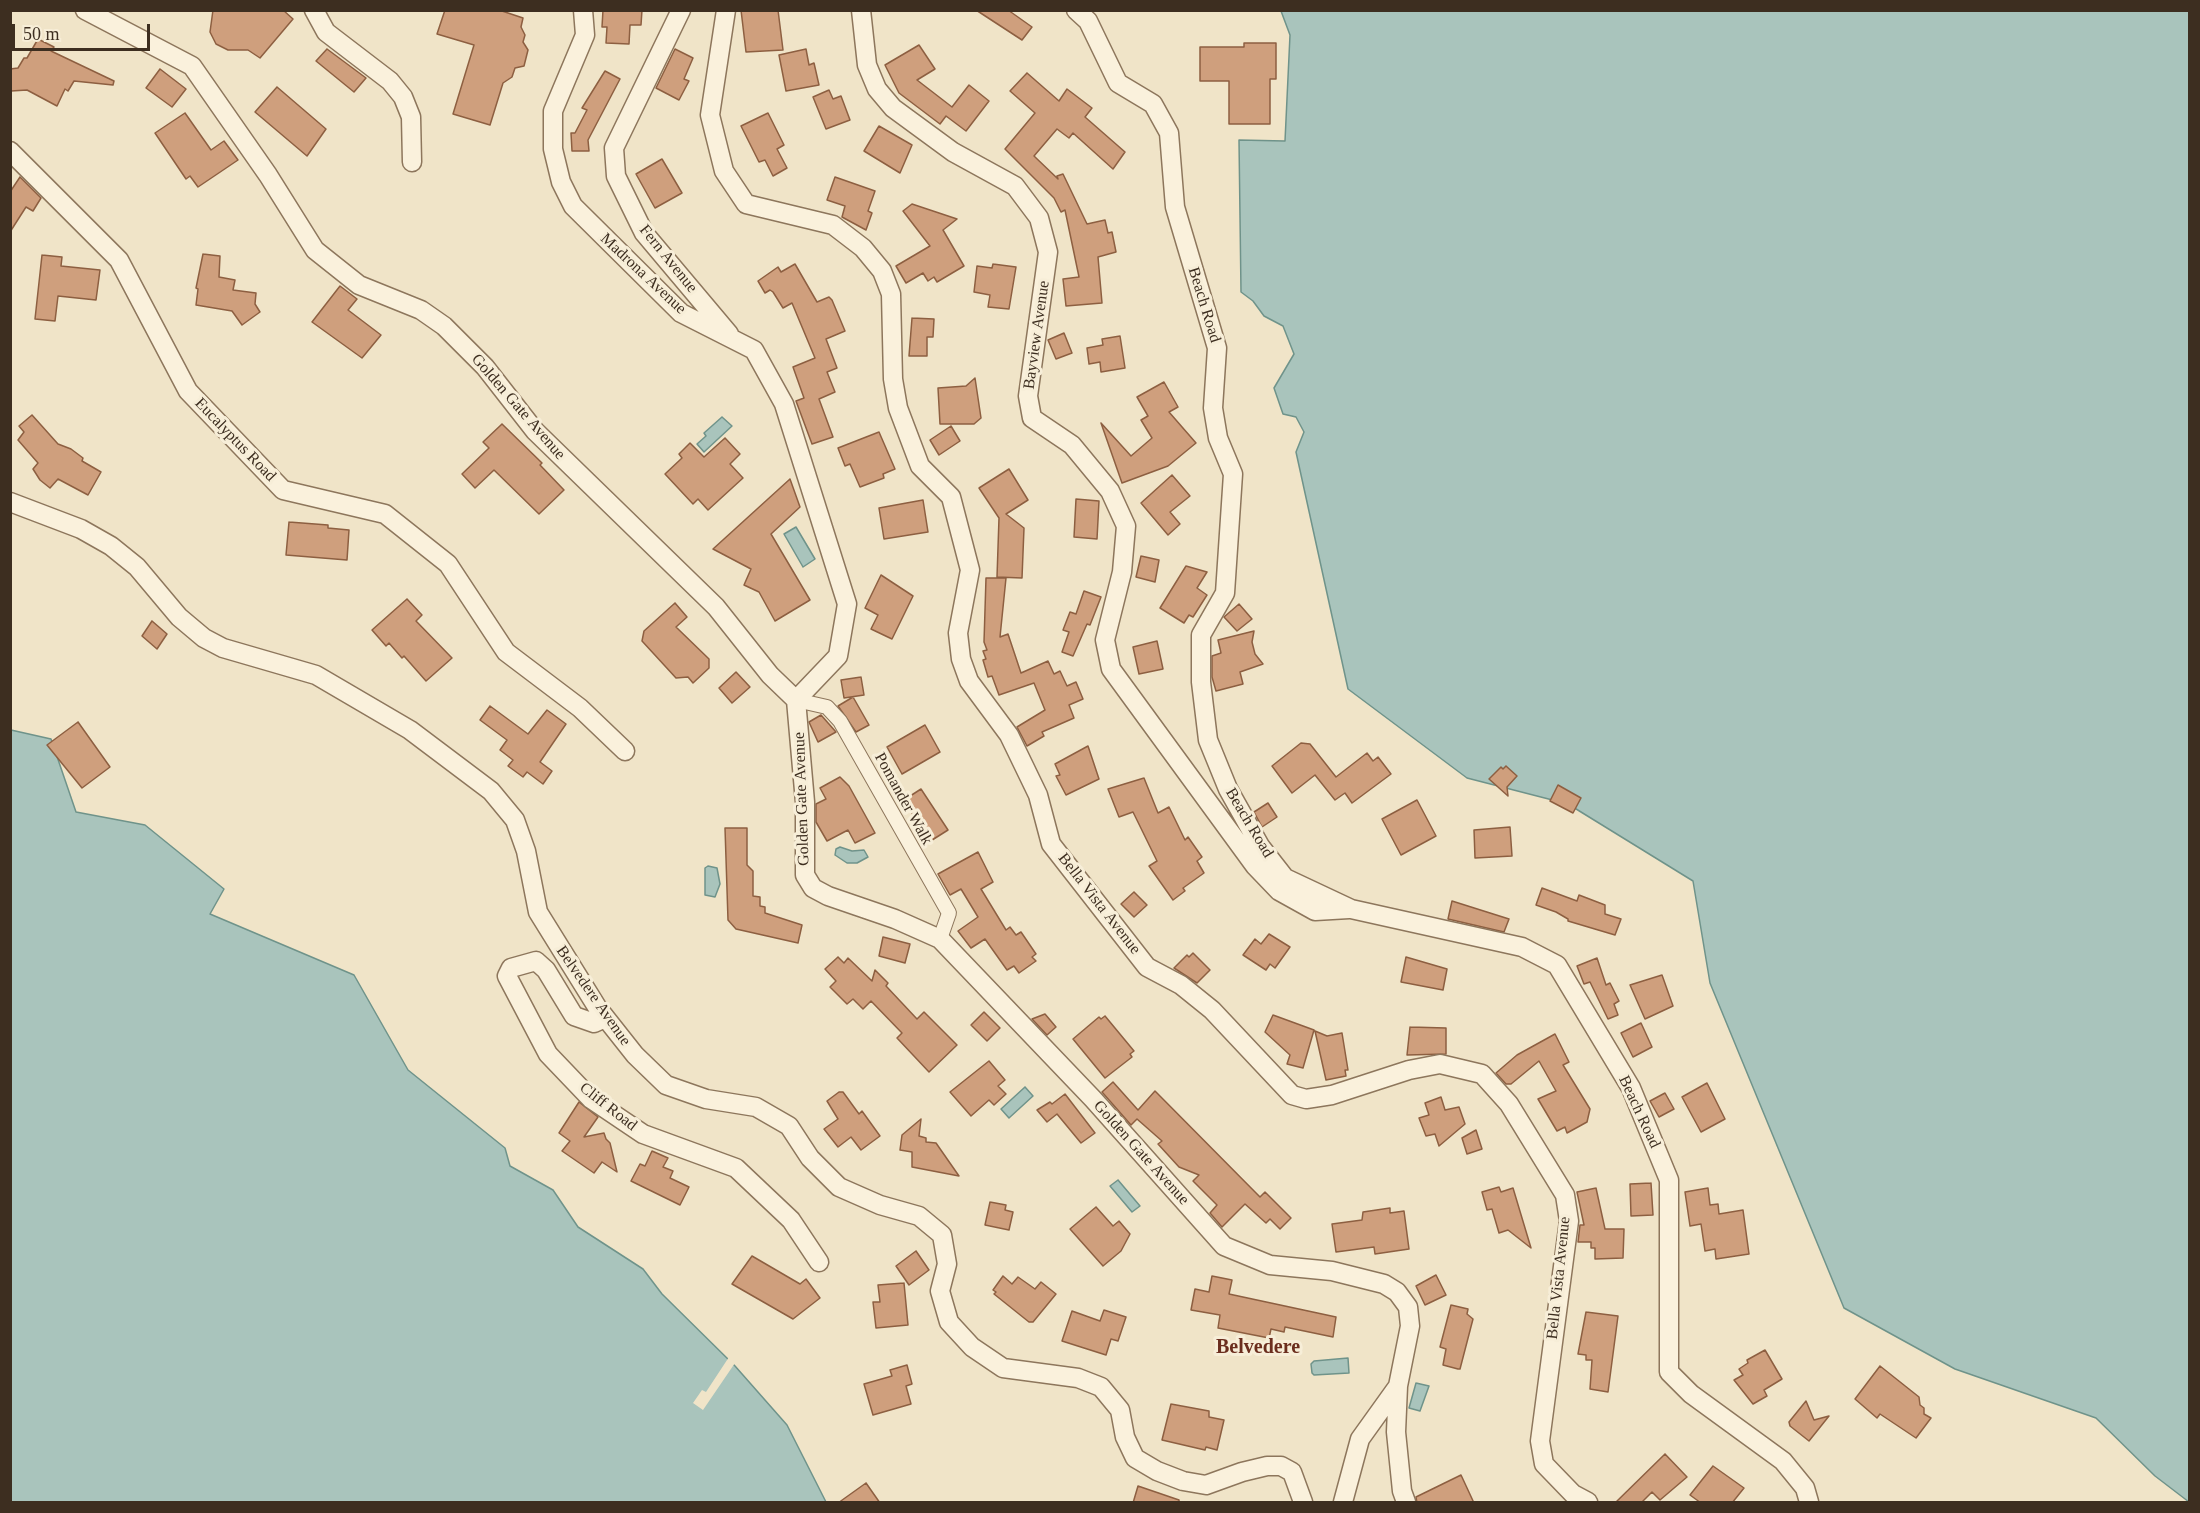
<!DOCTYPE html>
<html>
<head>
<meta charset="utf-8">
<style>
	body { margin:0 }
	#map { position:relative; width:2200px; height:1513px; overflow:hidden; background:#f0e4c8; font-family:"Times New Roman",serif }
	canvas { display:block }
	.frame { position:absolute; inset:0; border:12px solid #3d2e20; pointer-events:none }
	.scale { position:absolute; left:12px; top:24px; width:138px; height:27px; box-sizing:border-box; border:3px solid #3d2e20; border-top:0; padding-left:8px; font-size:18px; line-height:21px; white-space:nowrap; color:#3d2e20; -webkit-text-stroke:4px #f7eed8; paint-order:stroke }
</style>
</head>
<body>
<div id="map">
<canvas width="2200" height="1513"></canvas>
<div class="frame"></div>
<div class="scale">50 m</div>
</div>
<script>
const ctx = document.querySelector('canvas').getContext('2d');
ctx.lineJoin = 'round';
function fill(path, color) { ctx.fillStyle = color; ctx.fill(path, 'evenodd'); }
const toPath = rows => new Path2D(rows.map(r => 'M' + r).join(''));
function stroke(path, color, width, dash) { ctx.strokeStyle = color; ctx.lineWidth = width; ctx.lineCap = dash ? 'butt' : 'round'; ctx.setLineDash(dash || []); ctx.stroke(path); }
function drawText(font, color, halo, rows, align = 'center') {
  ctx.font = font + ' "Times New Roman",serif'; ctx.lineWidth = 6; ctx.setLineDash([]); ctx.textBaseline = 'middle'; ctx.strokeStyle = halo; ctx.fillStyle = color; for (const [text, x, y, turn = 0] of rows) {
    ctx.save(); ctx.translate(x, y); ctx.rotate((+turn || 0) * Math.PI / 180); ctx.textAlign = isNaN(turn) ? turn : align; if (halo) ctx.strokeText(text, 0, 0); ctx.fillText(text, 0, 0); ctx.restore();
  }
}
const water = toPath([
	[1281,11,2189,11,2189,1502,2155,1476,2096,1418,1955,1369,1844,1308,1710,983,1693,881,1568,804,1467,778,1348,689,1296,452,1304,432,1296,417,1283,414,1274,388,1294,354,1283,326,1264,316,1253,301,1241,292,1239,140,1285,141,1290,35,1281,11],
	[722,417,732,426,704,452,697,444,706,436,704,433,722,417],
	[796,527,815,559,803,567,784,534,796,527],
	[11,730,51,739,76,812,145,825,224,889,210,914,354,975,408,1070,505,1148,510,1166,553,1190,578,1227,643,1269,662,1294,735,1366,787,1425,826,1502,11,1502,11,730],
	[840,847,852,851,864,850,868,857,857,863,847,863,835,855,836,849,840,847],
	[708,866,717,868,720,884,715,897,705,895,705,868,708,866],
	[1025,1087,1033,1096,1009,1118,1001,1109,1025,1087],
	[1118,1180,1140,1206,1132,1212,1110,1186,1118,1180],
	[1348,1358,1349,1373,1314,1375,1312,1373,1311,1364,1314,1361,1348,1358],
	[1416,1383,1429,1386,1420,1411,1409,1408,1416,1383]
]);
const pier = toPath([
	[729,1357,735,1363,703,1410,693,1403,702,1390,706,1392]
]);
const building = toPath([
	[213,10,283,10,293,19,260,58,248,50,228,50,216,44,210,32,213,10],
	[445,10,499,10,523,18,521,27,525,35,523,42,528,50,524,66,515,68,512,77,503,83,490,125,453,114,474,45,437,34,445,10],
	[603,10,642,10,641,25,630,25,629,44,606,43,607,27,602,27,603,10],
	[741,10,778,10,783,50,746,52,741,10],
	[976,10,1008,10,1032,27,1022,40,976,10],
	[38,39,54,47,51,51,114,81,113,85,74,81,68,91,65,89,57,106,27,90,11,91,10,69,18,68,24,58,27,58,38,39],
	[1244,43,1276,43,1276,79,1270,79,1270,124,1229,124,1229,81,1200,81,1200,47,1244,47,1244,43],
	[919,45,935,69,917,80,952,107,969,85,989,101,966,131,946,116,940,124,899,93,885,65,919,45],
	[327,49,366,78,354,92,316,61,327,49],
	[675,49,693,58,684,79,689,81,679,100,656,88,675,49],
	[806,49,809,65,814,63,819,85,786,91,779,55,806,49],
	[160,69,186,89,172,107,146,88,160,69],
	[605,71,620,79,588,140,589,151,572,151,571,133,575,133,587,110,582,108,605,71],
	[1027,73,1059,101,1067,89,1092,108,1085,117,1125,152,1113,169,1073,133,1069,138,1057,129,1034,156,1058,179,1057,176,1063,174,1087,224,1105,220,1108,233,1112,232,1116,252,1098,257,1102,303,1066,306,1063,279,1079,277,1065,210,1061,212,1054,198,1005,149,1035,113,1010,91,1027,73],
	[277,87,326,129,307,156,255,112,277,87],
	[829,90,833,99,841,96,850,120,826,129,813,97,829,90],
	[185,113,211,150,224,141,238,160,198,187,190,176,186,179,155,133,185,113],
	[768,113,784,145,777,149,787,168,773,176,765,160,759,162,741,126,768,113],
	[879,126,912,145,900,173,864,151,879,126],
	[662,159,682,193,655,208,636,174,662,159],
	[20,177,41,198,33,211,26,207,10,232,10,192,20,177],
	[835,177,875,191,868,211,872,213,866,230,842,217,845,206,827,200,835,177],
	[912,204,957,219,943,230,964,266,937,282,934,277,928,281,923,273,906,283,896,266,930,246,903,211,912,204],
	[203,254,220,256,219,277,235,280,233,290,256,293,255,304,260,312,242,325,232,311,196,305,198,289,196,288,203,254],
	[42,255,62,257,61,266,100,270,96,300,58,296,55,321,35,319,42,255],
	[795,264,817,302,829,297,832,300,845,331,826,339,837,368,827,372,835,392,819,399,833,437,812,444,796,401,804,398,793,367,815,358,792,303,783,308,773,292,770,290,765,293,758,281,778,267,781,272,795,264],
	[993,264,1016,267,1009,309,988,307,990,295,974,292,977,266,992,268,993,264],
	[340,286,357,299,348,310,381,335,362,358,312,322,340,286],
	[912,318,934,319,933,337,927,337,927,356,909,356,912,318],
	[1064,333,1072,353,1056,359,1048,340,1064,333],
	[1120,336,1125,368,1101,372,1100,362,1089,364,1087,348,1103,345,1102,339,1120,336],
	[975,378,981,418,974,424,940,424,938,388,966,386,975,378],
	[1164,382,1178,407,1169,412,1196,443,1168,466,1122,483,1101,423,1131,456,1152,438,1141,420,1148,416,1137,397,1164,382],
	[32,415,58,444,71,449,83,458,82,461,101,472,88,495,58,479,50,488,40,480,33,469,38,463,18,440,24,432,19,426,32,415],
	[502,424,542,463,540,465,564,490,539,514,494,470,475,488,462,474,489,448,483,442,502,424],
	[951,426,960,441,939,455,930,440,951,426],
	[879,432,895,469,883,474,884,478,860,487,850,464,845,466,838,448,879,432],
	[725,438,740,454,730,464,743,478,708,510,698,499,693,504,665,474,682,458,679,454,690,443,704,457,725,438],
	[1009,469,1028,500,1006,514,1024,528,1022,578,997,577,999,518,979,488,1009,469],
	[1172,475,1190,496,1170,512,1180,524,1168,535,1141,503,1172,475],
	[790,479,800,507,771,534,810,600,775,621,759,592,744,585,751,569,713,549,790,479],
	[1076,499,1099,501,1097,539,1074,537,1076,499],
	[923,500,928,532,884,539,879,508,923,500],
	[289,522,328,525,328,528,349,530,347,560,286,555,289,522],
	[1141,556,1159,560,1155,582,1136,577,1141,556],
	[1186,566,1207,572,1197,588,1207,595,1193,617,1189,615,1184,623,1160,608,1186,566],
	[881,575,913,596,892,639,871,629,878,615,865,608,881,575],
	[986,578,1006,578,1000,637,1008,634,1021,673,1048,661,1054,674,1060,671,1067,686,1076,682,1083,699,1069,705,1074,718,1042,732,1044,736,1027,746,1017,727,1045,710,1034,683,999,695,992,676,988,677,983,660,986,659,983,651,987,650,984,642,986,578],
	[1084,591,1101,597,1090,625,1087,624,1073,656,1062,652,1069,632,1063,630,1070,612,1076,614,1084,591],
	[407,599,422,615,416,621,452,658,426,681,404,656,402,658,389,643,386,646,372,630,407,599],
	[675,603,687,617,676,627,709,659,709,668,693,683,688,677,676,678,642,641,644,631,675,603],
	[1239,604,1252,619,1237,631,1224,617,1239,604],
	[152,621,167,634,157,649,142,636,152,621],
	[1254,631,1252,642,1255,654,1263,664,1240,672,1243,684,1216,691,1212,677,1212,656,1221,653,1218,640,1254,631],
	[1157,641,1163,669,1139,674,1133,647,1157,641],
	[736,672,750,687,732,703,719,688,736,672],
	[861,677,864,695,844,698,841,680,861,677],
	[853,697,869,725,856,732,838,706,853,697],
	[490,706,528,734,547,710,566,724,540,762,552,771,543,784,527,772,523,777,508,766,513,760,500,750,507,740,480,720,490,706],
	[821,715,836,732,818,742,809,722,821,715],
	[78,722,110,767,82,788,47,745,78,722],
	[925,725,940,752,902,774,887,747,925,725],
	[1301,743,1310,744,1336,777,1367,753,1373,761,1378,757,1391,774,1352,803,1345,793,1335,800,1315,775,1292,793,1272,766,1301,743],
	[1088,746,1099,779,1066,795,1056,776,1060,775,1055,764,1088,746],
	[1506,766,1517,776,1507,787,1508,796,1489,779,1501,767,1503,769,1506,766],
	[840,777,849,786,875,833,855,843,848,830,827,841,816,822,816,804,826,799,820,788,840,777],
	[1144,778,1158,813,1169,807,1185,840,1188,837,1202,857,1197,861,1204,873,1183,888,1185,891,1173,900,1149,866,1157,861,1133,812,1119,817,1108,789,1144,778],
	[1558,785,1581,798,1573,813,1550,801,1558,785],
	[921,789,948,830,929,842,904,800,921,789],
	[1417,800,1436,836,1401,855,1382,819,1417,800],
	[1268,803,1277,817,1262,827,1254,812,1268,803],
	[1510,827,1512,856,1475,858,1474,830,1510,827],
	[725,828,747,828,747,865,753,871,753,896,760,897,760,906,765,907,765,913,802,925,798,943,736,929,728,920,725,828],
	[978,852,993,882,981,889,1006,930,1010,927,1016,935,1021,932,1036,954,1032,957,1036,961,1019,973,1014,966,1007,970,985,939,971,948,958,931,978,917,961,889,950,895,938,874,978,852],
	[1542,888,1577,901,1579,895,1605,905,1605,914,1621,919,1615,935,1568,921,1568,919,1556,912,1536,905,1542,888],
	[1134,892,1147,905,1134,917,1121,904,1134,892],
	[1452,901,1509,919,1504,932,1448,919,1452,901],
	[1269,934,1290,947,1275,968,1270,964,1266,970,1243,955,1255,939,1261,944,1269,934],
	[883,937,910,944,905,963,879,956,883,937],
	[1193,953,1210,970,1197,983,1174,968,1187,955,1189,957,1193,953],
	[838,957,844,963,848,958,872,981,875,970,888,983,886,986,917,1019,924,1012,957,1045,929,1072,897,1038,902,1033,871,1001,863,1009,853,999,847,1004,830,987,836,981,825,969,838,957],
	[1406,957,1447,969,1443,990,1401,982,1406,957],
	[1597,958,1606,985,1610,983,1619,1001,1614,1004,1618,1015,1608,1019,1590,982,1584,984,1577,966,1597,958],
	[1662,975,1673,1006,1645,1019,1630,985,1662,975],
	[984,1012,1000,1028,987,1041,971,1025,984,1012],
	[1045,1014,1056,1027,1047,1035,1032,1019,1045,1014],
	[1273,1015,1314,1030,1303,1068,1287,1064,1290,1055,1265,1032,1273,1015],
	[1105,1016,1134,1051,1130,1054,1132,1057,1105,1078,1073,1039,1099,1017,1101,1019,1105,1016],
	[1641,1023,1652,1047,1633,1057,1621,1033,1641,1023],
	[1410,1027,1446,1028,1446,1054,1407,1055,1410,1027],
	[1315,1031,1327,1036,1342,1033,1348,1070,1345,1070,1346,1076,1326,1080,1315,1031],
	[1555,1034,1569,1062,1563,1065,1590,1109,1587,1122,1567,1133,1565,1127,1557,1131,1538,1099,1556,1091,1539,1061,1511,1084,1506,1084,1496,1073,1517,1055,1555,1034],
	[989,1061,1005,1080,998,1086,1006,1094,994,1105,989,1100,971,1116,950,1092,989,1061],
	[1113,1082,1138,1110,1155,1091,1260,1197,1265,1192,1291,1218,1280,1229,1270,1219,1266,1223,1245,1204,1222,1227,1210,1213,1217,1205,1193,1181,1199,1175,1179,1167,1158,1144,1162,1141,1137,1119,1131,1125,1102,1092,1113,1082],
	[1707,1083,1725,1119,1701,1132,1682,1097,1707,1083],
	[839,1092,843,1092,859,1114,862,1111,880,1136,861,1150,851,1137,838,1147,824,1129,838,1119,827,1101,839,1092],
	[1665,1093,1674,1109,1659,1117,1650,1101,1665,1093],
	[1065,1094,1095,1133,1081,1143,1057,1114,1047,1122,1037,1110,1050,1102,1052,1104,1065,1094],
	[1441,1097,1445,1110,1459,1107,1465,1124,1439,1146,1435,1134,1426,1136,1419,1118,1429,1115,1425,1103,1441,1097],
	[579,1102,598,1117,584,1137,604,1133,606,1139,610,1143,617,1172,602,1162,594,1173,562,1151,570,1141,559,1133,579,1102],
	[921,1119,919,1136,926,1138,926,1142,936,1143,959,1176,912,1167,912,1152,900,1150,902,1135,921,1119],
	[1476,1130,1482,1149,1467,1154,1462,1138,1476,1130],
	[652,1151,668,1158,663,1167,673,1171,670,1178,689,1187,680,1205,631,1181,640,1164,645,1166,652,1151],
	[1651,1183,1653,1215,1631,1216,1630,1184,1651,1183],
	[1499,1187,1501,1192,1513,1188,1531,1248,1508,1230,1499,1233,1492,1209,1487,1210,1482,1192,1499,1187],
	[1596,1188,1605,1229,1624,1229,1623,1258,1595,1259,1595,1248,1591,1248,1591,1242,1578,1242,1580,1225,1584,1225,1577,1192,1596,1188],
	[1708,1188,1710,1205,1718,1204,1719,1214,1743,1210,1749,1254,1716,1259,1715,1249,1705,1251,1701,1224,1690,1226,1685,1192,1708,1188],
	[990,1202,1006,1205,1005,1210,1013,1212,1009,1230,985,1225,990,1202],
	[1096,1207,1113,1226,1119,1221,1130,1234,1121,1251,1103,1266,1070,1229,1096,1207],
	[1390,1208,1390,1213,1404,1211,1409,1249,1375,1254,1374,1247,1336,1252,1332,1224,1362,1220,1363,1212,1390,1208],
	[916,1251,929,1270,909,1285,896,1266,916,1251],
	[752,1256,800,1284,806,1279,820,1298,793,1319,732,1284,752,1256],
	[1436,1275,1446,1295,1425,1305,1416,1286,1436,1275],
	[1003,1276,1012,1284,1018,1277,1035,1289,1041,1282,1056,1294,1033,1322,1029,1322,994,1294,996,1292,993,1290,1003,1276],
	[1212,1276,1232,1280,1229,1294,1336,1317,1333,1337,1285,1327,1284,1332,1271,1329,1269,1338,1218,1328,1220,1315,1191,1310,1195,1289,1209,1292,1212,1276],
	[904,1283,908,1325,876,1328,873,1302,880,1302,878,1285,904,1283],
	[1451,1305,1468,1309,1467,1314,1473,1319,1460,1369,1458,1369,1443,1365,1446,1349,1440,1347,1451,1305],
	[1104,1310,1126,1317,1118,1341,1111,1339,1106,1355,1062,1341,1072,1311,1100,1321,1104,1310],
	[1586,1312,1618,1316,1608,1392,1590,1389,1592,1360,1586,1360,1586,1355,1578,1354,1586,1312],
	[1765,1350,1782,1379,1764,1390,1767,1396,1753,1404,1734,1380,1743,1375,1739,1369,1748,1363,1747,1360,1765,1350],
	[907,1365,912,1384,906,1386,911,1404,873,1415,864,1384,892,1376,890,1370,907,1365],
	[1880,1366,1919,1397,1920,1405,1924,1408,1924,1414,1931,1418,1916,1438,1880,1414,1877,1418,1855,1399,1880,1366],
	[1806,1401,1814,1420,1829,1416,1809,1441,1790,1426,1789,1422,1806,1401],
	[1171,1404,1209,1411,1209,1417,1224,1420,1217,1450,1206,1447,1205,1450,1162,1440,1171,1404],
	[1665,1454,1687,1477,1660,1500,1652,1492,1641,1503,1615,1503,1665,1454],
	[1713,1466,1744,1488,1732,1503,1701,1503,1690,1495,1713,1466],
	[1461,1475,1474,1503,1417,1503,1416,1497,1461,1475],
	[866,1483,880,1503,838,1503,866,1483],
	[1138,1486,1179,1500,1179,1503,1133,1503,1138,1486]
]);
const pedestrian = toPath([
	[796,700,827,707,840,721,949,913,940,939]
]);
const minor = toPath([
	[85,10,192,66,268,175,315,250,359,285,421,310,444,326,485,367,535,431,716,607,770,675,796,700,805,802,805,875,813,888,828,896,895,919,940,939,1093,1099,1224,1246,1270,1265,1332,1271,1384,1284,1397,1292,1408,1307,1410,1326,1398,1386,1360,1439,1343,1502],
	[314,10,326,32,390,81,403,97,411,117,412,162],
	[583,10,585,35,553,111,553,149,561,182,573,206,681,313,754,350,784,404,847,604,838,656,796,700],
	[681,10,614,148,616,176,644,233,729,334],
	[726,10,710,115,724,171,746,204,833,225,863,248,882,271,891,294,893,379,898,408,920,466,951,497,970,570,958,633,961,659,969,681,1009,735,1038,795,1051,844,1147,967,1181,985,1212,1010,1292,1095,1306,1099,1332,1095,1409,1070,1440,1064,1482,1074,1509,1104,1565,1195,1569,1221,1540,1441,1544,1464,1573,1494,1588,1502],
	[861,10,867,65,877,89,893,108,953,152,1015,186,1039,218,1048,252,1028,396,1032,418,1072,445,1110,491,1126,526,1122,572,1105,640,1111,669,1255,866,1279,891,1315,911,1349,909],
	[1076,10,1088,21,1118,83,1153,104,1169,133,1175,207,1217,348,1213,408,1218,438,1233,474,1225,593,1201,635,1201,682,1208,740,1228,789,1260,846,1285,878,1351,909,1522,947,1557,965,1631,1088,1669,1180,1669,1372,1691,1394,1783,1461,1805,1488,1809,1502],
	[10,151,119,260,188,391,283,490,385,514,448,564,506,652,580,708,625,751],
	[10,502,81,529,111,546,137,567,179,617,204,638,223,648,316,675,410,730,491,791,515,820,526,851,538,912,597,1007,635,1055,666,1085,706,1099,756,1107,789,1126,810,1158,839,1187,880,1205,919,1216,942,1235,947,1264,940,1291,949,1322,972,1347,1003,1368,1078,1378,1101,1387,1120,1410,1125,1437,1135,1458,1157,1471,1183,1481,1206,1485,1242,1472,1267,1466,1281,1466,1292,1472,1303,1502],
	[605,1018,594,1023,574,1016,546,970,536,961,511,968,507,976,548,1054,591,1099,643,1134,736,1168,791,1220,819,1262],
	[1398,1386,1396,1432,1402,1491,1406,1502]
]);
const streetNames = [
	["Fern Avenue",668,259,51],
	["Madrona Avenue",643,274,43],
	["Beach Road",1204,305,73],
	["Bayview Avenue",1037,335,-82],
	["Golden Gate Avenue",518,407,49],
	["Eucalyptus Road",235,440,46],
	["Golden Gate Avenue",802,799,-92],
	["Pomander Walk",903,799,61],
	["Beach Road",1249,823,59],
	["Bella Vista Avenue",1099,904,52],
	["Belvedere Avenue",593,996,55],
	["Cliff Road",608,1107,38],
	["Beach Road",1639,1112,65],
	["Golden Gate Avenue",1141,1153,48],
	["Bella Vista Avenue",1559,1278,-84]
];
const quarterNames = [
	["Belvedere",1258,1348]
];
fill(water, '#a9c4bc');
stroke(water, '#6f938a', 1.5);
fill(pier, '#f0e4c8');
fill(building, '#cf9f7d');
stroke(building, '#8d5f41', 1.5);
stroke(pedestrian, '#8d765c', 16);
stroke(minor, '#8d765c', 21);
stroke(pedestrian, '#faf1dc', 14);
stroke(minor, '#faf1dc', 18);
drawText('16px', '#3d2e20', '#f7eed8', streetNames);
drawText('bold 20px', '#6b2e1e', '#f7eed8', quarterNames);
</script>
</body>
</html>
